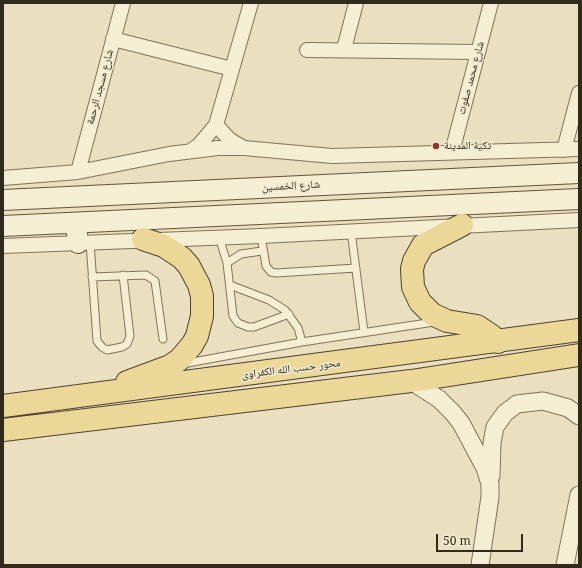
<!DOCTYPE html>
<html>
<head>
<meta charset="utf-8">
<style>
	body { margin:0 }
	#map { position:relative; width:582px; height:568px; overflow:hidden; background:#eae0c0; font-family:"Noto Serif",serif }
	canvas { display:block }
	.frame { position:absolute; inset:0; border:4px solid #32291d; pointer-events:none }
	.scale { position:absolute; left:436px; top:534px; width:87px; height:18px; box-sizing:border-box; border:2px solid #32291d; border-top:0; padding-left:5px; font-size:12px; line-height:14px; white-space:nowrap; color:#32291d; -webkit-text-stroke:3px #f2eacf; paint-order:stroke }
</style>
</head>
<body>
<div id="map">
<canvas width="582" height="568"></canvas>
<div class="frame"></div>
<div class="scale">50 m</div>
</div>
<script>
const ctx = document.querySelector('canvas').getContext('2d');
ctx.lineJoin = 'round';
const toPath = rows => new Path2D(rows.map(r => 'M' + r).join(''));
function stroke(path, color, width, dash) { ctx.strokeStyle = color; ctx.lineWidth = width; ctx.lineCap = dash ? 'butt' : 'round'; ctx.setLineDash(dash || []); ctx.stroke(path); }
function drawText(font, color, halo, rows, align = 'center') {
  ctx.font = font + ' "Noto Serif","Noto Naskh Arabic",serif'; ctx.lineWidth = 3; ctx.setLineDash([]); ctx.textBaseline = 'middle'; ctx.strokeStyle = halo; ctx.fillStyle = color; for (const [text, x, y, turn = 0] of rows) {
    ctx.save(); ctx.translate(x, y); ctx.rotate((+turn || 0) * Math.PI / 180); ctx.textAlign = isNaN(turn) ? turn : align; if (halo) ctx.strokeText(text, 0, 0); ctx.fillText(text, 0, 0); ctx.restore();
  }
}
const service = toPath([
	[351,231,364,332],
	[261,236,266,266,271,272,276,273,356,268],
	[219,237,227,263,233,316,238,323,248,327,254,327,289,314],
	[90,242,97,341,102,347,107,350,122,347,127,344,130,336,123,275],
	[227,263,241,254,262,251],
	[92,277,146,275,155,281,163,339],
	[230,285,269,300,285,310,298,328,302,342],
	[182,364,302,342,434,322]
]);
const minor = toPath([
	[113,39,232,69],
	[344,49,356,3],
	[307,50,478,52],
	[216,125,230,140,244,148],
	[192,150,199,145,216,125,251,3],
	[564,150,579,93],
	[452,152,491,3],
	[78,172,123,3],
	[3,178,78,172,169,154,218,148,244,148,332,156,579,149],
	[3,246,261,236,579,220]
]);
const tertiary = toPath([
	[411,381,439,399,453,413,461,423,485,468,490,484,490,497,480,565],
	[491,476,492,443,495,427,505,413,517,404,543,401,568,408,579,416],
	[565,565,579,495]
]);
const secondary = toPath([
	[3,200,579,173],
	[76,223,78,243],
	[3,226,579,199]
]);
const primary = toPath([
	[462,225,423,245,414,261,412,269,413,287,420,302,432,314,447,321,477,326,492,336,498,342],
	[127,382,170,366,179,360,192,345,197,336,202,316,202,296,199,285,189,266,182,258,164,246,143,239],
	[3,406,579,330],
	[3,430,411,381,579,355]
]);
const markers = [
	[436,146,4,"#8b352e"]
];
const streetNames = [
	["شارع محمد صفوت",471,78,-75],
	["شارع مسجد الرحمة",100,87,-75],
	["شارع الخمسين",291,186,-3],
	["محور حسب الله الكفراوى",291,369,-7]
];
const poiNames = [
	["تكية المدينة",444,146]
];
stroke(service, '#817259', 9);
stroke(minor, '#817259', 16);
stroke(tertiary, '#817259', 19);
stroke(secondary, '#63533d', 22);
stroke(primary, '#4f402e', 24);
stroke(service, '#f5eed2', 7);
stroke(minor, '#f5eed2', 14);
stroke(tertiary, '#f5eed2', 17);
stroke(secondary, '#f5eed2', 20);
stroke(primary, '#ebd899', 22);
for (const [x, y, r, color] of markers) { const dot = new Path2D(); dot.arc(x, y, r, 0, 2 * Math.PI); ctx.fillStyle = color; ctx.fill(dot); stroke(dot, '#f2eacf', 1.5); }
drawText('11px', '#32291d', '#f2eacf', streetNames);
drawText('11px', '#32291d', '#f2eacf', poiNames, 'left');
</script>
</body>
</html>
